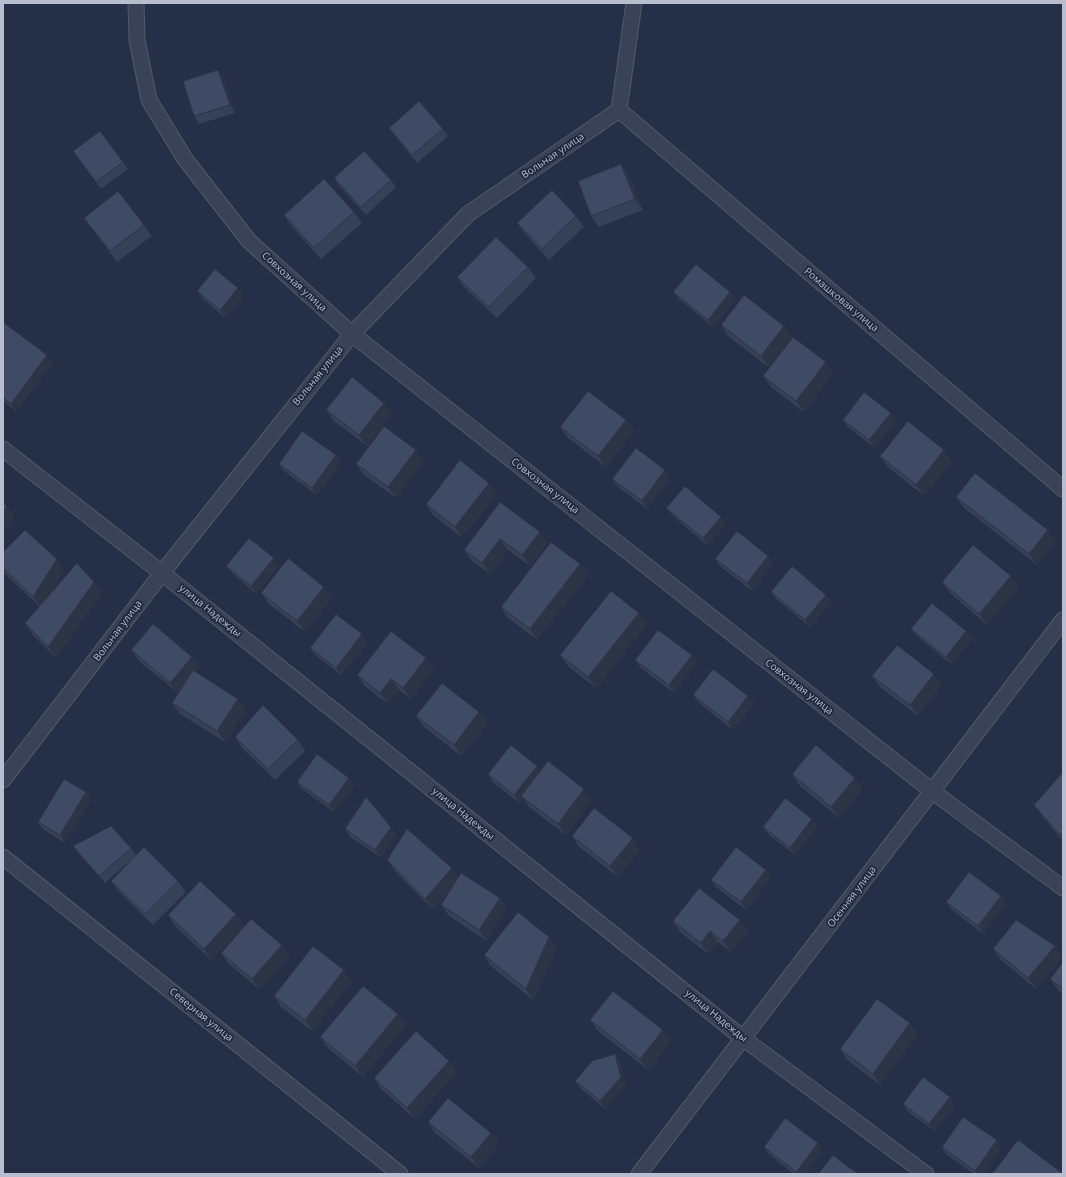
<!DOCTYPE html>
<html>
<head>
<meta charset="utf-8">
<style>
	body { margin:0 }
	#map { position:relative; width:1066px; height:1177px; overflow:hidden; background:#252f47; font-family:"Open Sans",sans-serif }
	canvas { display:block }
	.frame { position:absolute; inset:0; border:4px solid #b8becf; pointer-events:none }
</style>
</head>
<body>
<div id="map">
<canvas width="1066" height="1177"></canvas>
<div class="frame"></div>
</div>
<script>
const ctx = document.querySelector('canvas').getContext('2d');
ctx.lineJoin = 'round';
const toPath = rows => new Path2D(rows.map(r => 'M' + r).join(''));
function stroke(path, color, width, dash) { ctx.strokeStyle = color; ctx.lineWidth = width; ctx.lineCap = dash ? 'butt' : 'round'; ctx.setLineDash(dash || []); ctx.stroke(path); }
function fill(path, color) { ctx.fillStyle = color; ctx.fill(path, 'evenodd'); }
function drawText(font, color, halo, rows, align = 'center') {
  ctx.font = font + ' "Open Sans",sans-serif'; ctx.lineWidth = 3.5; ctx.setLineDash([]); ctx.textBaseline = 'middle'; ctx.strokeStyle = halo; ctx.fillStyle = color; for (const [text, x, y, turn = 0] of rows) {
    ctx.save(); ctx.translate(x, y); ctx.rotate((+turn || 0) * Math.PI / 180); ctx.textAlign = isNaN(turn) ? turn : align; if (halo) ctx.strokeText(text, 0, 0); ctx.fillText(text, 0, 0); ctx.restore();
  }
}
const street = toPath([
	[136,3,137,40,149,100,185,159,249,241,352,334,932,791,1063,888],
	[619,110,1063,489],
	[3,449,162,573,744,1039,926,1174],
	[3,780,162,573,352,334,468,214,619,110,634,3],
	[3,857,400,1174],
	[639,1174,1063,620]
]);
const wall = toPath([
	[224,77,235,113,199,124,194,116],
	[389,128,443,129,448,136,417,163,394,135],
	[73,151,123,162,128,169,101,189],
	[621,164,629,175,643,210,599,227,591,216],
	[334,178,391,180,396,187,366,215,339,186],
	[354,212,362,223,321,259,291,226,284,215],
	[576,216,584,227,549,260,525,234,517,223],
	[84,218,144,225,152,236,117,262,92,229],
	[528,267,536,278,497,318,465,288,457,277],
	[197,291,244,296,225,318,202,298],
	[673,292,730,292,736,299,713,327,679,299],
	[3,322,53,363,16,411,3,401],
	[721,325,784,326,792,337,768,367,728,336],
	[833,373,804,412,771,387,763,376],
	[384,403,392,414,367,446,334,421,326,410],
	[891,413,896,420,875,448,848,427,843,420],
	[626,420,634,431,606,467,568,438,560,427],
	[336,455,341,463,317,495,284,471,279,464],
	[880,456,952,461,924,496,888,467],
	[424,461,396,498,364,475,356,464],
	[665,470,670,478,647,509,617,486,612,479],
	[497,494,462,538,433,515,426,504],
	[956,497,1056,541,1037,565,964,508],
	[500,502,547,543,530,566,508,550,490,574,472,561,464,550],
	[666,508,721,517,726,524,708,546,672,515],
	[3,552,57,559,64,570,48,597,102,593,56,658,32,634,25,623,39,606,3,572],
	[768,556,773,563,752,591,720,566,715,559],
	[580,564,588,575,537,640,508,618,501,607],
	[226,566,279,566,256,594,232,573],
	[942,582,1019,587,987,625,950,593],
	[771,592,826,595,832,602,810,627,776,599],
	[261,593,332,598,305,632,269,604],
	[639,613,647,624,596,688,568,666,560,655],
	[911,629,966,631,972,639,951,664,917,636],
	[368,642,341,675,315,655,310,648],
	[131,650,192,657,200,668,196,672,238,699,246,710,225,742,180,714,172,703,178,693,139,661],
	[692,655,697,663,674,693,641,668,635,660],
	[426,658,434,669,411,699,399,690,388,704,365,686,357,675],
	[872,676,942,685,918,716,880,687],
	[693,695,754,704,733,730,698,702],
	[479,712,487,723,461,756,424,727,416,716],
	[235,737,298,740,305,751,275,780,242,748],
	[537,766,541,771,592,800,566,835,529,807,523,798,519,803,493,782,488,774],
	[1063,772,1063,841,1042,816,1034,805],
	[792,774,863,789,839,818,799,785],
	[349,778,354,785,334,812,302,789,297,782],
	[86,792,91,799,65,843,44,830,38,822],
	[818,826,795,855,768,834,763,827],
	[391,827,396,834,381,857,350,837,345,829],
	[572,836,633,838,640,849,618,877,579,847],
	[73,846,131,848,136,855,178,881,186,892,153,925,119,892,111,881,132,859,105,883,78,853],
	[387,860,459,877,507,909,487,941,449,916,441,905,451,890,433,910,395,871],
	[766,870,771,877,746,910,716,887,711,880],
	[1001,896,1006,904,983,934,951,909,946,902],
	[236,914,244,926,211,960,175,926,168,915],
	[740,920,748,931,731,952,718,942,708,954,680,932,673,921],
	[549,937,557,948,533,1000,491,966,484,955],
	[282,945,289,956,260,990,229,964,221,953],
	[1055,946,1062,958,1036,989,1001,960,993,949],
	[1063,962,1063,994,1058,990,1050,979],
	[352,981,312,1031,281,1007,274,996],
	[398,1014,406,1025,363,1077,328,1048,320,1037],
	[590,1020,671,1041,648,1070,598,1031],
	[918,1034,880,1085,847,1060,840,1049],
	[620,1062,626,1084,605,1109,580,1088,575,1081],
	[457,1072,415,1119,381,1089,374,1078],
	[950,1097,955,1105,935,1131,908,1112,903,1104],
	[428,1122,491,1133,499,1144,479,1168,435,1133],
	[764,1147,823,1150,805,1174,794,1174,769,1154],
	[942,1147,1002,1148,983,1174,974,1174,947,1155]
]);
const shadedWall = toPath([
	[218,70,224,77,235,113,230,105],
	[621,164,629,175,643,210,635,199],
	[238,288,244,296,225,318,220,310],
	[730,292,736,299,713,327,708,320],
	[784,326,792,337,768,367,761,356],
	[47,355,53,363,16,411,11,404],
	[826,362,833,373,804,412,796,401],
	[384,403,392,414,367,446,359,435],
	[891,413,896,420,875,448,869,440],
	[626,420,634,431,606,467,598,456],
	[416,450,424,461,396,498,388,487],
	[944,450,952,461,924,496,916,485],
	[336,455,341,463,317,495,312,488],
	[665,470,670,478,647,509,642,501],
	[489,483,497,494,462,538,455,527],
	[7,506,15,517,3,535,3,512],
	[721,517,726,524,708,546,703,538],
	[1048,530,1056,541,1037,565,1029,554],
	[540,532,547,543,530,566,522,555],
	[500,539,508,550,490,574,482,563],
	[768,556,773,563,752,591,747,583],
	[274,558,279,566,256,594,251,586],
	[57,559,64,570,41,608,33,597],
	[580,564,588,575,537,640,530,629],
	[1011,576,1019,587,987,625,979,614],
	[94,582,102,593,56,658,48,647],
	[324,587,332,598,305,632,297,621],
	[826,595,832,602,810,627,805,620],
	[639,613,647,624,596,688,588,677],
	[966,631,972,639,951,664,946,657],
	[362,634,368,642,341,675,336,668],
	[692,655,697,663,674,693,669,685],
	[192,657,200,668,178,694,170,683],
	[426,658,434,669,411,699,403,688],
	[934,674,942,685,918,716,910,705],
	[391,679,399,690,388,704,380,693],
	[748,696,754,704,733,730,728,722],
	[238,699,246,710,225,742,217,731],
	[479,712,487,723,461,756,454,745],
	[537,766,542,773,521,796,523,798,519,803,514,795],
	[349,778,354,785,334,812,329,805],
	[855,778,863,789,839,818,831,807],
	[584,789,592,800,566,835,558,824],
	[86,792,91,799,65,843,60,835],
	[812,819,818,826,795,855,790,848],
	[391,827,396,834,381,857,375,850],
	[1063,831,1063,839,1060,835],
	[633,838,640,849,618,877,610,866],
	[452,868,460,879,433,910,425,899],
	[766,870,771,877,746,910,741,902],
	[1001,896,1006,904,983,934,978,926],
	[500,898,507,909,487,941,479,930],
	[236,914,244,926,211,960,204,949],
	[740,920,748,931,731,952,723,941],
	[710,931,718,942,708,954,701,943],
	[549,937,557,948,533,1000,526,989],
	[282,945,289,956,260,990,252,979],
	[1055,946,1062,958,1036,989,1028,978],
	[344,970,352,981,312,1031,305,1020],
	[398,1014,406,1025,363,1077,355,1066],
	[910,1023,918,1034,880,1085,873,1074],
	[663,1030,671,1041,648,1070,640,1059],
	[615,1054,620,1062,626,1084,605,1109,600,1101],
	[449,1061,457,1072,415,1119,407,1108],
	[950,1097,955,1105,935,1131,929,1124],
	[491,1133,499,1144,479,1168,471,1157],
	[997,1140,1002,1148,983,1174,977,1174,975,1171],
	[818,1143,823,1150,805,1174,798,1174,796,1172]
]);
const building = toPath([
	[218,70,230,105,194,116,183,81,218,70],
	[419,101,443,129,412,155,389,128,419,101],
	[100,131,123,162,96,182,73,151,100,131],
	[364,151,391,180,361,207,334,178,364,151],
	[621,164,635,199,591,216,578,181,621,164],
	[324,179,354,212,314,248,284,215,324,179],
	[552,190,576,216,542,249,517,223,552,190],
	[118,191,144,225,110,251,84,218,118,191],
	[496,237,528,267,489,307,457,277,496,237],
	[696,264,730,292,708,320,673,292,696,264],
	[215,269,238,288,220,310,197,291,215,269],
	[744,295,784,326,761,356,721,325,744,295],
	[3,322,47,355,11,404,3,397,3,322],
	[793,337,826,362,796,401,763,376,793,337],
	[352,377,384,403,359,435,326,410,352,377],
	[588,391,626,420,598,456,560,427,588,391],
	[864,392,891,413,869,440,843,420,864,392],
	[908,421,944,450,916,485,880,456,908,421],
	[384,426,416,450,388,487,356,464,384,426],
	[302,431,336,455,312,488,279,464,302,431],
	[636,448,665,470,642,501,612,479,636,448],
	[460,460,489,483,455,527,426,504,460,460],
	[975,473,1048,530,1029,554,956,497,975,473],
	[685,486,721,517,703,538,666,508,685,486],
	[500,502,540,532,522,555,500,539,482,563,464,550,500,502],
	[3,503,7,506,3,512,3,503],
	[25,530,57,559,33,597,3,568,3,552,25,530],
	[737,531,768,556,747,583,715,559,737,531],
	[249,538,274,558,251,586,226,566,249,538],
	[551,542,580,564,530,629,501,607,551,542],
	[973,545,1011,576,979,614,942,582,973,545],
	[288,558,324,587,297,621,261,593,288,558],
	[77,563,94,582,48,647,25,623,77,563],
	[792,566,826,595,805,620,771,592,792,566],
	[611,591,639,613,588,677,560,655,611,591],
	[932,603,966,631,946,657,911,629,932,603],
	[336,614,362,634,336,668,310,648,336,614],
	[153,624,192,657,170,683,131,650,153,624],
	[658,630,692,655,669,685,635,660,658,630],
	[391,631,426,658,403,688,391,679,380,693,357,675,391,631],
	[897,645,934,674,910,705,872,676,897,645],
	[713,669,748,696,728,722,693,695,713,669],
	[193,670,238,699,217,731,172,703,193,670],
	[442,683,479,712,454,745,416,716,442,683],
	[263,705,298,740,268,769,235,737,263,705],
	[511,745,537,766,514,795,488,774,511,745],
	[816,745,855,778,831,807,792,774,816,745],
	[317,754,349,778,329,805,297,782,317,754],
	[548,761,584,789,558,824,521,796,548,761],
	[1063,772,1063,831,1060,835,1034,805,1063,772],
	[64,779,86,792,60,835,38,822,64,779],
	[366,797,391,827,375,850,345,829,366,797],
	[785,798,812,819,790,848,763,827,785,798],
	[594,808,633,838,610,866,572,836,594,808],
	[111,826,131,848,99,876,73,846,111,826],
	[407,829,452,868,425,899,387,860,407,829],
	[144,847,178,881,145,914,111,881,144,847],
	[736,847,766,870,741,902,711,880,736,847],
	[969,872,1001,896,978,926,946,902,969,872],
	[461,873,500,898,479,930,441,905,461,873],
	[200,881,236,914,204,949,168,915,200,881],
	[699,888,740,920,723,941,710,931,701,943,673,921,699,888],
	[518,912,549,937,526,989,484,955,518,912],
	[251,919,282,945,252,979,221,953,251,919],
	[1016,920,1055,946,1028,978,993,949,1016,920],
	[313,946,344,970,305,1020,274,996,313,946],
	[1063,962,1063,989,1050,979,1063,962],
	[363,986,398,1014,355,1066,320,1037,363,986],
	[613,991,663,1030,640,1059,590,1020,613,991],
	[877,999,910,1023,873,1074,840,1049,877,999],
	[416,1031,449,1061,407,1108,374,1078,416,1031],
	[615,1054,621,1077,600,1101,575,1081,592,1061,615,1054],
	[923,1077,950,1097,929,1124,903,1104,923,1077],
	[448,1098,491,1133,471,1157,428,1122,448,1098],
	[963,1117,997,1140,975,1171,942,1147,963,1117],
	[785,1118,818,1143,796,1172,764,1147,785,1118],
	[1018,1140,1062,1173,1062,1174,992,1174,1018,1140],
	[833,1155,858,1174,818,1174,833,1155]
]);
const streetNames = [
	["Вольная улица",553,156,-34],
	["Совхозная улица",294,282,42],
	["Ромашковая улица",841,300,40],
	["Вольная улица",318,376,-51],
	["Совхозная улица",545,486,38],
	["улица Надежды",210,611,39],
	["Вольная улица",118,631,-53],
	["Совхозная улица",799,687,38],
	["улица Надежды",463,814,39],
	["Осенняя улица",852,897,-53],
	["Северная улица",201,1015,39],
	["улица Надежды",716,1016,39]
];
stroke(street, '#535a6d', 17);
stroke(street, '#3a4256', 15);
fill(wall, '#364056');
fill(shadedWall, '#2c3446');
fill(building, '#3f4a64');
stroke(building, '#2c3446', 1);
drawText('10px', '#b8becf', '#1f273b', streetNames);
</script>
</body>
</html>
